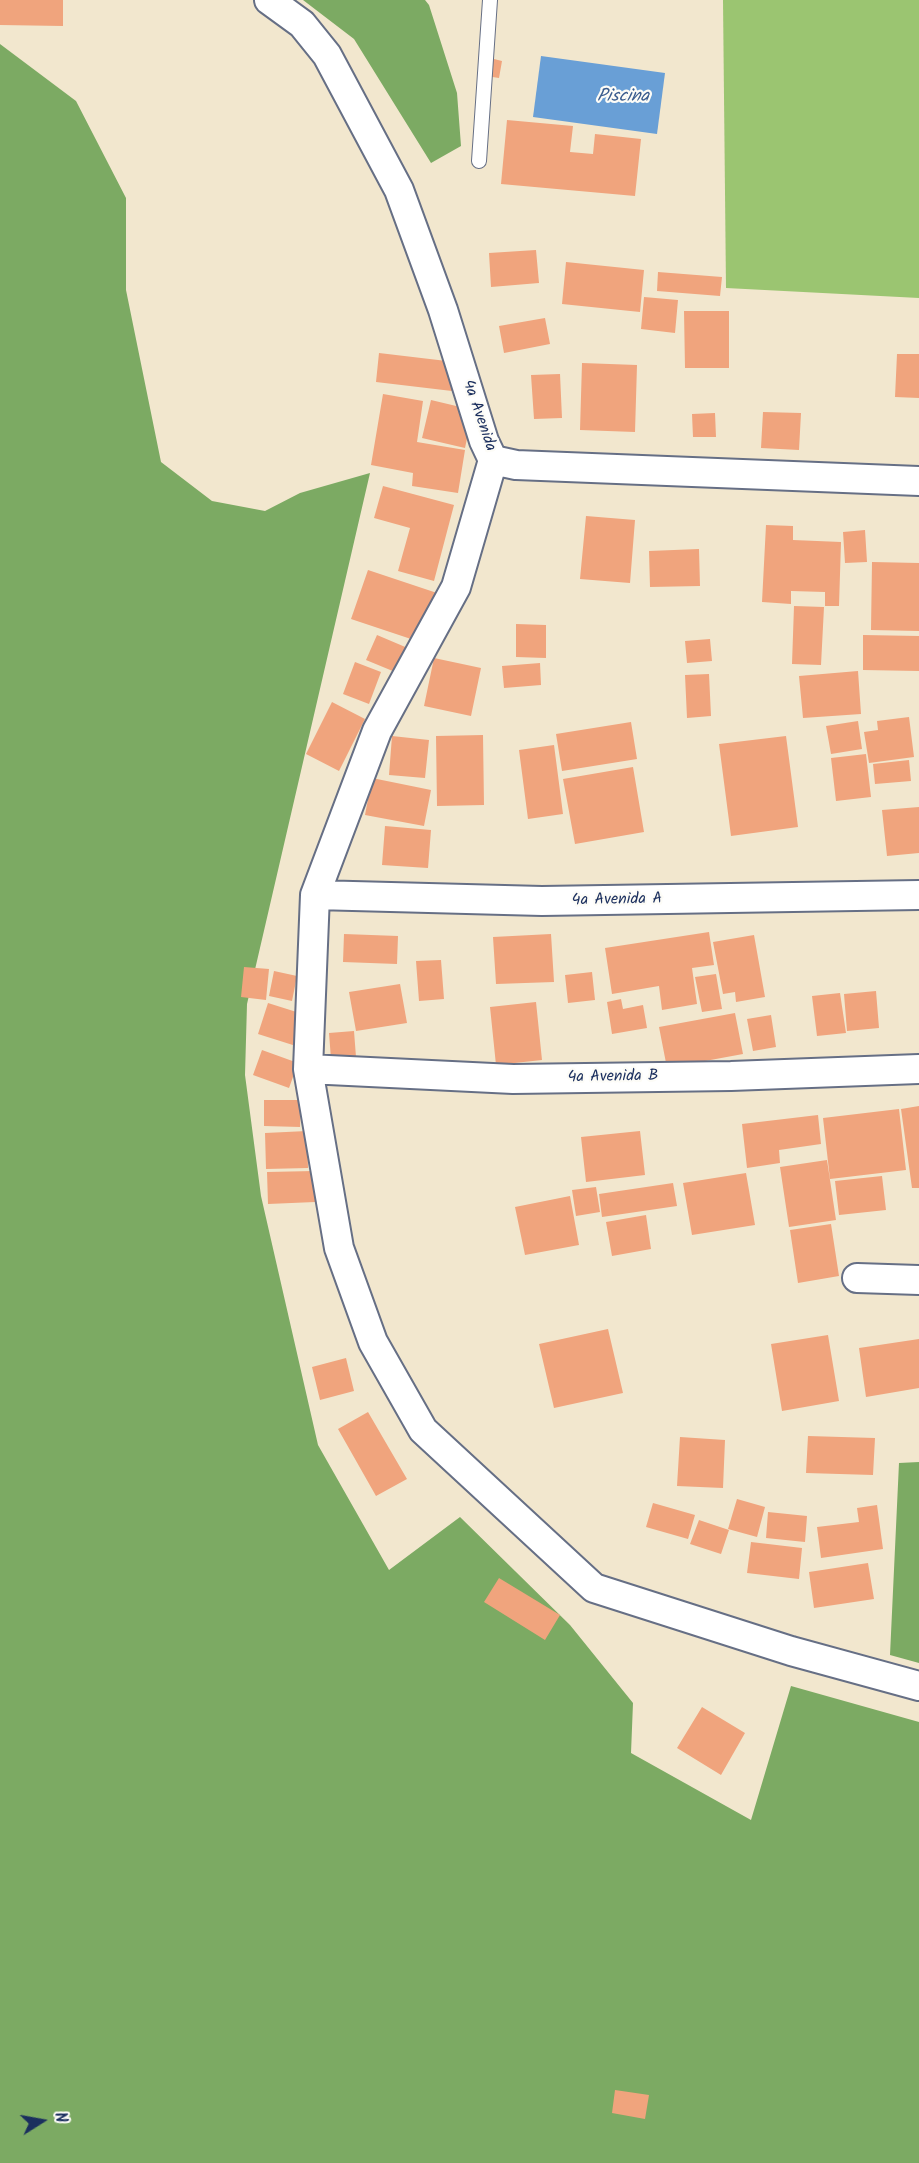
<!DOCTYPE html>
<html>
<head>
<meta charset="utf-8">
<style>
	body { margin:0 }
	#map { position:relative; width:919px; height:2163px; overflow:hidden; background:#f2e7ce; font-family:Kalam,sans-serif }
	canvas { display:block }
	.north { position:absolute; left:12px; top:2091px; width:60px; height:60px; -webkit-text-stroke:4px #fdfcf7; paint-order:stroke; rotate:79deg; font-size:16px; font-weight:700; line-height:24px; text-align:center; color:#1b2f5e }
	.north::after { content:''; display:block; margin:auto; width:21px; height:27px; background:#1b2f5e; clip-path:polygon(50% 0,100% 100%,50% 72%,0 100%) }
</style>
</head>
<body>
<div id="map">
<canvas width="919" height="2163"></canvas>
<div class="north">N</div>
</div>
<script>
const ctx = document.querySelector('canvas').getContext('2d');
ctx.lineJoin = 'round';
function fill(path, color) { ctx.fillStyle = color; ctx.fill(path, 'evenodd'); }
const toPath = rows => new Path2D(rows.map(r => 'M' + r).join(''));
function stroke(path, color, width, dash) { ctx.strokeStyle = color; ctx.lineWidth = width; ctx.lineCap = dash ? 'butt' : 'round'; ctx.setLineDash(dash || []); ctx.stroke(path); }
function drawText(font, color, halo, rows, align = 'center') {
  ctx.font = font + ' Kalam,sans-serif'; ctx.lineWidth = 4.5; ctx.setLineDash([]); ctx.textBaseline = 'middle'; ctx.strokeStyle = halo; ctx.fillStyle = color; for (const [text, x, y, turn = 0] of rows) {
    ctx.save(); ctx.translate(x, y); ctx.rotate((+turn || 0) * Math.PI / 180); ctx.textAlign = isNaN(turn) ? turn : align; if (halo) ctx.strokeText(text, 0, 0); ctx.fillText(text, 0, 0); ctx.restore();
  }
}
const green = toPath([
	[723,0,919,0,919,298,726,288]
]);
const forest = toPath([
	[303,0,425,0,429,5,457,93,461,146,431,163,354,39],
	[0,44,76,101,126,198,126,290,161,462,212,501,265,511,300,493,370,473,247,1004,245,1075,261,1196,318,1445,389,1570,460,1517,570,1625,633,1703,631,1753,751,1820,791,1686,919,1722,919,2163,0,2163],
	[919,1462,919,1663,890,1655,899,1463]
]);
const water = toPath([
	[541,56,665,73,657,134,533,117]
]);
const building = toPath([
	[0,0,63,0,63,26,0,25],
	[490,58,502,61,499,78,486,76],
	[507,120,573,126,570,152,593,154,595,134,641,139,635,196,501,184],
	[536,250,539,283,491,287,489,253],
	[566,262,644,270,640,312,562,304],
	[658,272,722,277,720,296,657,291],
	[644,297,678,300,675,333,641,329],
	[684,311,729,311,729,368,685,368],
	[545,318,550,344,504,353,499,326],
	[379,353,455,362,452,391,376,382],
	[897,354,919,354,919,398,895,397],
	[582,363,637,365,635,432,580,430],
	[560,374,562,418,534,419,531,375],
	[383,394,423,401,417,442,465,450,458,493,412,486,413,473,371,465],
	[431,400,473,410,465,448,422,438],
	[763,412,801,413,799,450,761,448],
	[715,413,716,437,693,437,692,414],
	[383,486,454,505,434,581,398,571,410,528,374,518],
	[586,516,635,520,630,583,580,579],
	[766,525,793,526,793,540,841,542,839,606,825,606,825,592,791,591,791,604,762,602],
	[865,530,867,562,845,563,843,532],
	[699,549,700,586,650,587,649,551],
	[872,562,919,563,919,631,871,630],
	[368,570,437,593,420,642,351,619],
	[794,606,824,607,821,665,792,664],
	[516,624,546,625,546,658,516,657],
	[377,635,410,649,400,674,366,660],
	[863,635,919,636,919,671,863,670],
	[710,639,712,661,687,663,685,641],
	[434,658,481,668,471,716,424,706],
	[355,662,381,672,369,704,343,694],
	[540,663,541,685,504,688,502,666],
	[858,671,861,714,803,718,799,676],
	[709,674,711,716,687,718,685,675],
	[332,702,365,719,339,771,306,754],
	[909,717,914,757,869,763,864,732,878,730,877,721],
	[858,721,862,749,831,754,826,726],
	[631,722,637,759,562,771,556,734],
	[483,735,484,805,437,806,436,736],
	[392,736,429,740,425,778,389,775],
	[786,736,798,827,731,836,719,744],
	[554,745,563,814,528,819,519,750],
	[866,754,871,797,836,801,831,758],
	[909,760,911,781,875,784,873,764],
	[633,767,644,832,575,844,563,779],
	[372,778,431,790,424,826,365,815],
	[919,807,919,853,887,856,882,810],
	[385,826,431,830,428,868,382,865],
	[709,932,714,965,692,968,697,1004,662,1010,659,986,612,994,605,948],
	[344,934,398,936,397,964,343,962],
	[551,934,554,982,496,984,493,937],
	[754,935,765,997,736,1002,735,992,723,994,713,942],
	[441,960,444,999,419,1001,416,961],
	[244,967,269,969,266,1000,241,997],
	[274,971,297,976,292,1001,269,996],
	[592,972,595,1000,568,1003,565,975],
	[716,974,722,1009,702,1012,695,977],
	[400,984,407,1023,356,1031,349,992],
	[876,991,879,1028,847,1031,844,994],
	[840,993,846,1033,817,1036,812,996],
	[621,999,623,1009,643,1005,647,1028,612,1034,607,1002],
	[536,1002,542,1060,496,1065,490,1007],
	[268,1003,306,1015,296,1046,258,1034],
	[735,1013,743,1054,667,1068,659,1027],
	[771,1015,776,1047,753,1051,747,1019],
	[354,1031,356,1057,331,1059,329,1033],
	[262,1050,298,1063,289,1088,253,1075],
	[264,1100,301,1100,300,1127,264,1126],
	[919,1106,919,1188,912,1188,901,1109],
	[899,1109,906,1170,830,1179,823,1118],
	[818,1115,821,1144,779,1150,780,1163,747,1168,742,1124],
	[307,1131,308,1168,266,1169,265,1133],
	[640,1131,645,1175,586,1182,581,1137],
	[827,1160,836,1220,789,1227,780,1167],
	[314,1171,315,1202,268,1204,267,1172],
	[746,1173,755,1225,692,1235,683,1183],
	[882,1176,886,1210,839,1215,835,1181],
	[673,1183,677,1206,602,1217,599,1194],
	[596,1187,600,1212,576,1216,572,1190],
	[570,1196,579,1245,525,1255,515,1207],
	[646,1215,651,1249,612,1256,606,1222],
	[831,1224,839,1276,798,1283,790,1230],
	[608,1329,623,1393,554,1408,539,1344],
	[828,1335,839,1401,782,1411,771,1344],
	[919,1339,919,1388,866,1397,859,1348],
	[346,1358,354,1391,320,1400,312,1367],
	[368,1412,407,1479,376,1496,338,1429],
	[808,1436,875,1438,873,1475,806,1473],
	[680,1437,725,1440,723,1488,677,1486],
	[737,1499,765,1507,757,1537,728,1529],
	[653,1503,695,1515,688,1539,646,1527],
	[877,1505,883,1549,821,1558,817,1527,859,1522,857,1508],
	[768,1512,807,1516,805,1542,766,1538],
	[699,1520,729,1530,721,1554,690,1544],
	[751,1542,802,1548,799,1579,747,1573],
	[868,1563,874,1599,814,1608,809,1572],
	[499,1578,560,1615,545,1640,484,1602],
	[702,1707,745,1733,721,1775,677,1748],
	[615,2090,649,2095,645,2119,612,2113]
]);
const lane = toPath([
	[479,161,490,0]
]);
const street = toPath([
	[269,0,302,24,327,55,399,190,443,310,484,441,493,460,516,465,919,481],
	[493,460,456,587,377,731,315,895,308,1069,339,1248,373,1342,423,1430,594,1588,791,1651,919,1686],
	[315,895,542,901,919,895],
	[308,1069,513,1079,731,1076,919,1069],
	[857,1278,919,1280]
]);
const streetNames = [
	["4a Avenida",478,416,71],
	["4a Avenida A",617,901,-1],
	["4a Avenida B",613,1078,-1]
];
const waterNames = [
	["Piscina",623,98]
];
fill(green, '#9bc571');
fill(forest, '#7caa63');
fill(water, '#699fd6');
fill(building, '#f0a47d');
stroke(lane, '#666f85', 16);
stroke(street, '#666f85', 32);
stroke(lane, '#fff', 14);
stroke(street, '#fff', 28);
drawText('16px', '#1b2f5e', '#fdfcf7', streetNames);
drawText('italic 18px', '#3a5c8e', '#fdfcf7', waterNames);
</script>
</body>
</html>
